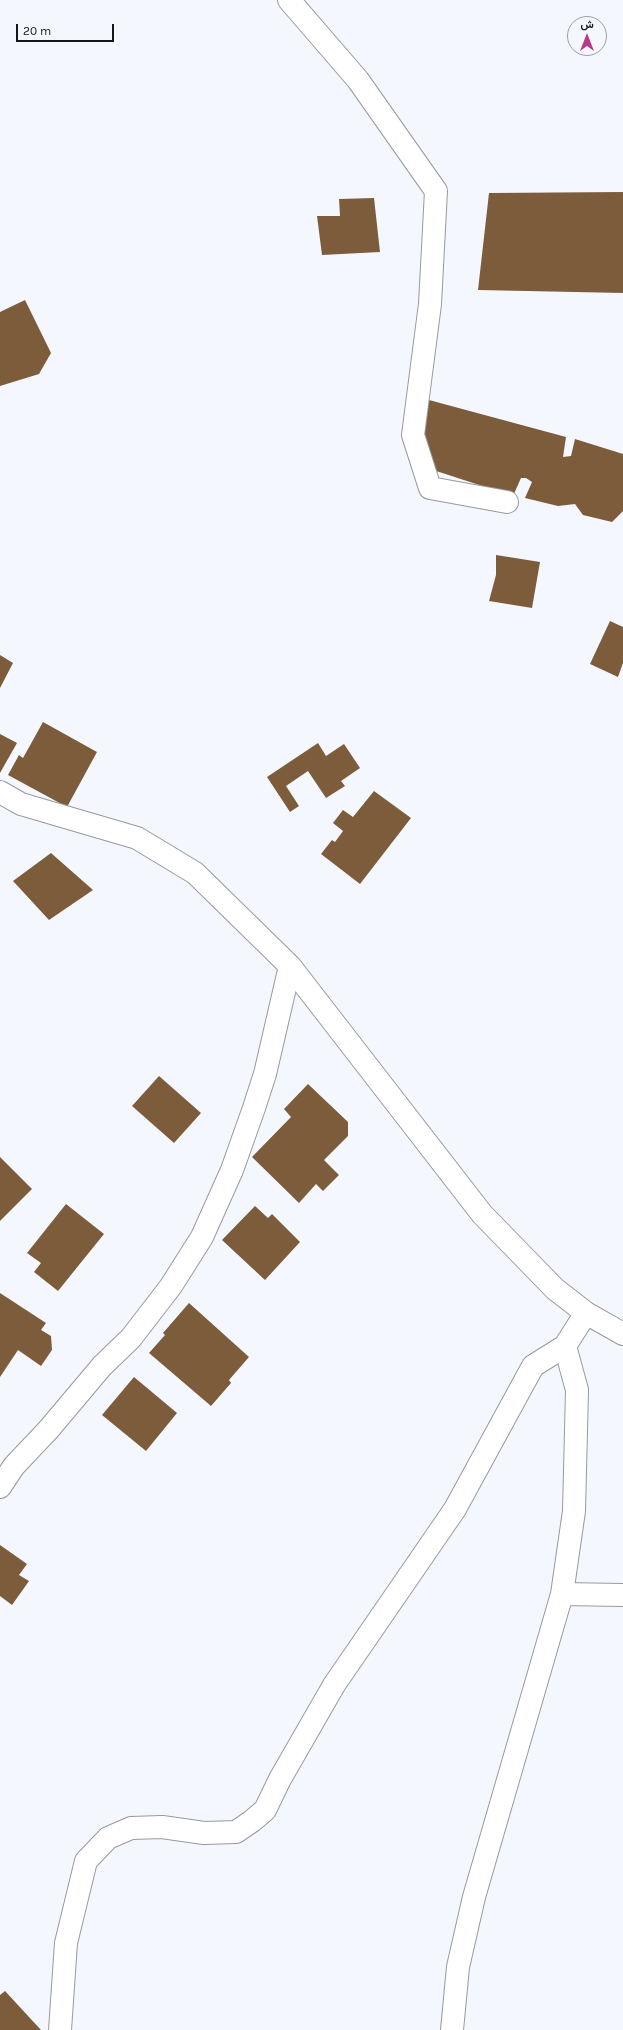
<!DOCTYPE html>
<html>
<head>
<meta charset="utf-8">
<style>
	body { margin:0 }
	#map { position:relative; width:623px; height:2030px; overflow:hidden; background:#f4f8fe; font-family:Karla,Vazirmatn,sans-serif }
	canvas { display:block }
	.north { position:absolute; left:567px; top:16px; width:40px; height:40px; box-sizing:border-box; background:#f4f8fe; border:1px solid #9b9ea2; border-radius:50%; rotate:0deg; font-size:11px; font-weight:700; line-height:16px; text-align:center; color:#161719 }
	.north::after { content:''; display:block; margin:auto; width:14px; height:18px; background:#b83a87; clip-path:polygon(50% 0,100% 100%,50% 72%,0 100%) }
	.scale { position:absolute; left:16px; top:24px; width:98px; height:18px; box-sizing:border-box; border:2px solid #161719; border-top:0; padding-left:5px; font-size:12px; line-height:14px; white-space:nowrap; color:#161719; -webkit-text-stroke:3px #f4f8fe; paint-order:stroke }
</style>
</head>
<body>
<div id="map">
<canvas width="623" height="2030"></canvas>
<div class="north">ش</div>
<div class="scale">20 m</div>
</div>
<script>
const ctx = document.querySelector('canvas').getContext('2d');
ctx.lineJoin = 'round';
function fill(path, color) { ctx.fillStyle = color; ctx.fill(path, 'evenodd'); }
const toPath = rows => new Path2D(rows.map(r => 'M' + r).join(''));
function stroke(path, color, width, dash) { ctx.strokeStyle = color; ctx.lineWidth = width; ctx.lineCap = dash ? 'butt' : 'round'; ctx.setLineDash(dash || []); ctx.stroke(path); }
const building = toPath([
	[623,192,623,293,478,290,489,193],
	[374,198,380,252,322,255,317,216,340,216,339,199],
	[25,300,51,353,39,374,0,386,0,312],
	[429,400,566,437,563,457,571,456,575,439,623,454,623,511,612,522,583,515,575,504,558,506,525,498,532,482,526,478,521,478,513,496,427,468,417,436],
	[496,555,540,562,532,608,489,601,496,575],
	[610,621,623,627,623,663,618,677,590,664],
	[0,655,13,663,0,688],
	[43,722,97,752,67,807,8,775,19,755,23,758],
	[0,734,17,743,0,773],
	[318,743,326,756,344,744,360,768,341,781,345,786,326,798,308,771,286,786,299,806,290,812,267,777],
	[374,791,411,818,360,884,321,854,332,840,335,842,343,831,333,823,343,810,353,817],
	[51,853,93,890,49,920,13,881],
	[159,1076,201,1113,174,1143,132,1106],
	[308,1084,348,1122,348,1136,324,1160,339,1175,323,1191,316,1184,299,1203,252,1157,291,1117,284,1109],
	[0,1157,32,1189,0,1221],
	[66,1204,104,1234,58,1291,34,1272,41,1263,27,1253],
	[255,1206,268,1218,272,1214,300,1242,265,1280,222,1240],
	[0,1293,46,1323,41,1330,51,1336,52,1350,41,1366,18,1350,0,1377],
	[189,1303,249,1357,229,1380,231,1383,211,1406,149,1353,165,1335,163,1333],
	[134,1377,177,1413,146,1451,102,1415],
	[0,1545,27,1564,19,1575,29,1581,12,1605,0,1596],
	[5,1991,41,2030,0,2030,0,1995]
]);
const street = toPath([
	[289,0,358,80,436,191,430,304,413,435,430,488,507,502],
	[0,792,21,804,137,838,195,873,290,966,482,1214,555,1289,586,1313,623,1334],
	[0,1487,14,1466,49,1429,102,1366,131,1338,171,1286,202,1237,232,1170,254,1108,265,1074,290,966],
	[562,1594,623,1595],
	[60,2030,66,1943,86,1861,108,1838,131,1828,162,1827,204,1833,236,1832,252,1821,265,1810,280,1779,334,1685,455,1509,533,1366,565,1346],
	[452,2030,458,1967,474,1897,562,1594,574,1511,577,1390,565,1346,586,1313]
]);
fill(building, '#7d5c3b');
stroke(street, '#969a9f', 24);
stroke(street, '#fff', 22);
</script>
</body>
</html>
